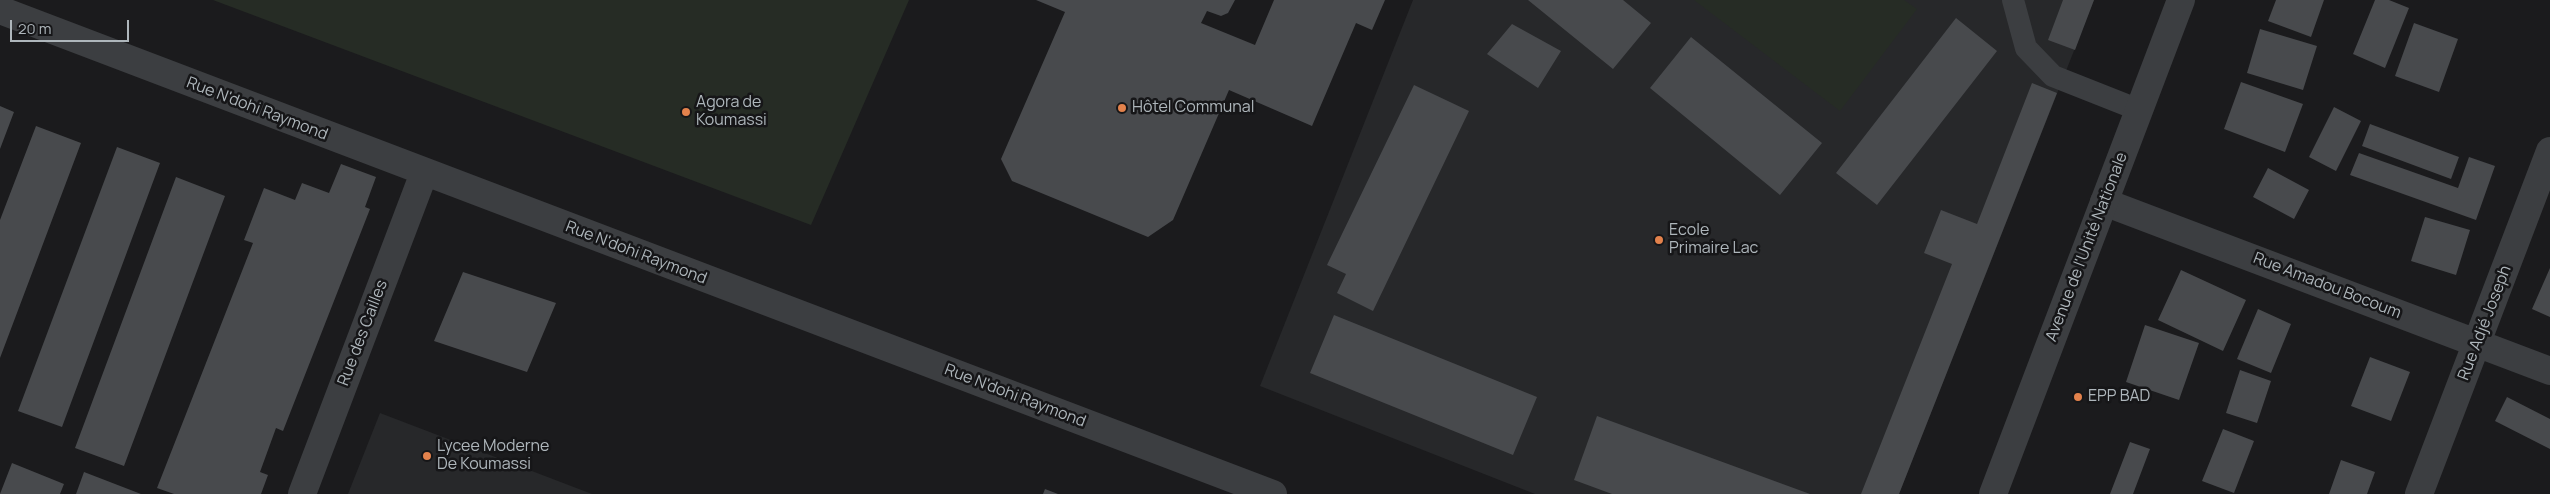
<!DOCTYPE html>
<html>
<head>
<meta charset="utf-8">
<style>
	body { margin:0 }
	#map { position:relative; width:2550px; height:494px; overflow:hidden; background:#1b1b1d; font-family:Manrope,sans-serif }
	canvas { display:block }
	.scale { position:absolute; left:10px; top:20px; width:119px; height:22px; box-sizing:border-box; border:2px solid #aeb6bb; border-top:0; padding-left:6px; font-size:15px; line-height:18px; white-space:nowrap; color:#aeb6bb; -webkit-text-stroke:4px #161618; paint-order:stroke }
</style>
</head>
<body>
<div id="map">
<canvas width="2550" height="494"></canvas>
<div class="scale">20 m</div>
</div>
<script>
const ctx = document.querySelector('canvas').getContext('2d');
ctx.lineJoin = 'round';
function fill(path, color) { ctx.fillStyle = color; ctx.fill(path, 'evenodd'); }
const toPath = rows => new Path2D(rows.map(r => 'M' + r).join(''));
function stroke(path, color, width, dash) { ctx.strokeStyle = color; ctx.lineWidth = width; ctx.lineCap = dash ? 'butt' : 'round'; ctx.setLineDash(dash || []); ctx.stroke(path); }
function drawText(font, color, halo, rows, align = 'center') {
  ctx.font = font + ' Manrope,sans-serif'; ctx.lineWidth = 5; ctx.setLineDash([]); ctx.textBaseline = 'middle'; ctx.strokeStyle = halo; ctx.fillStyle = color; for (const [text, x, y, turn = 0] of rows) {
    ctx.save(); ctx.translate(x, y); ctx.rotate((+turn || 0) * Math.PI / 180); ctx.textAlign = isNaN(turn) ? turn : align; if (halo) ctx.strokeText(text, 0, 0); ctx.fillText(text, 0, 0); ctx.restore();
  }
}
const built = toPath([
	[1413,0,2094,0,1899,494,1535,494,1260,386],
	[380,413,592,494,348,494]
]);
const green = toPath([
	[213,0,909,0,811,225],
	[1694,0,1904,0,1917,9,1840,111]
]);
const building = toPath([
	[1036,0,1235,0,1228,13,1221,16,1207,11,1201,23,1255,45,1274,0,1385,0,1372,30,1356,23,1312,126,1229,90,1173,220,1148,237,1012,181,1001,159,1065,12],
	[1528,0,1623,0,1651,23,1613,69],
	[2063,0,2094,0,2075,50,2048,40],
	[2276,0,2324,0,2311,37,2268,21],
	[2375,0,2389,0,2409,8,2385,68,2353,54],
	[1956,18,1997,51,1877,205,1836,173],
	[2414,23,2458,39,2439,92,2395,76],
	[1512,24,1561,51,1538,88,1487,54],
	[2260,29,2317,46,2303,90,2247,73],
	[1691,37,1822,143,1780,195,1650,88],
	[2241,82,2303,104,2285,152,2224,129],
	[2032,83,2057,93,1899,494,1861,494,1952,264,1924,253,1941,210,1977,224],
	[1414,85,1469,111,1373,311,1337,293,1346,274,1327,265],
	[0,106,14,112,0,149],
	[2334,107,2361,121,2336,171,2309,157],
	[2370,124,2459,157,2451,179,2362,146],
	[36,126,81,143,0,358,0,220],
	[117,147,160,163,62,427,18,411],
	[2359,153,2458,188,2469,157,2495,166,2476,220,2350,175],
	[341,164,376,177,365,207,370,209,283,431,276,428,260,472,268,475,261,494,174,494,157,488,253,243,244,240,264,188,295,200,302,183,329,193],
	[2268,168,2309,190,2294,219,2253,197],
	[176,177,225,196,124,466,75,448],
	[2425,217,2470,230,2456,275,2411,261],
	[2550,268,2550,317,2532,309],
	[2181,270,2246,300,2223,351,2158,320],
	[463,272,556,303,527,372,434,341],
	[2258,309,2291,324,2271,373,2237,359],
	[1334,315,1537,397,1513,455,1310,373],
	[2145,325,2199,343,2179,400,2126,382],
	[2370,357,2410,372,2391,421,2351,406],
	[2240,370,2271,381,2257,423,2226,413],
	[2507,397,2550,419,2550,449,2495,421],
	[1597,416,1810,494,1612,494,1574,480],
	[2223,429,2254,441,2234,493,2202,481],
	[2130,442,2150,449,2133,494,2110,494],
	[2341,460,2375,472,2367,494,2329,494],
	[12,463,64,484,60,494,0,494],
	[84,472,141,494,76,494],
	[1045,489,1058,494,1043,494]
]);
const service = toPath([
	[2013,0,2026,48,2053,76,2139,110]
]);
const minor = toPath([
	[0,10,1273,494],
	[2104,202,2550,371],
	[302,494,424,173],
	[2419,494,2550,151]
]);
const tertiary = toPath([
	[1993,494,2181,0]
]);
const markers = [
	[1122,108,5,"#e3824c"],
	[686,112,5,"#e3824c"],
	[1659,240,5,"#e3824c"],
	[2078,397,5,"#e3824c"],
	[427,456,5,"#e3824c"]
];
const poiNames = [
	["Agora de",696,103],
	["Koumassi",696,121],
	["Hôtel Communal",1132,108],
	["Ecole",1669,231],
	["Primaire Lac",1669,249],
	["EPP BAD",2088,397],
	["Lycee Moderne",437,447],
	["De Koumassi",437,465]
];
const streetNames = [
	["Rue N'dohi Raymond",257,109,21],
	["Avenue de l'Unité Nationale",2087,247,-69],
	["Rue N'dohi Raymond",636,253,21],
	["Rue Amadou Bocoum",2327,286,21],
	["Rue Adjé Joseph",2485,323,-69],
	["Rue des Cailles",363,333,-69],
	["Rue N'dohi Raymond",1015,396,21]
];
fill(built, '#27282a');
fill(green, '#262c25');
fill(building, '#484a4d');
stroke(service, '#3c3e41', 22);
stroke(minor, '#3c3e41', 28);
stroke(tertiary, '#3c3e41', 28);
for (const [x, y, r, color] of markers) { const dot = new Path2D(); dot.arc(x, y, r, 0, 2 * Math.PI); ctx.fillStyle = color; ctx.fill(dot); stroke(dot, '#161618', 2); }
drawText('16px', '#aeb6bb', '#161618', poiNames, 'left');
drawText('16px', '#aeb6bb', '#161618', streetNames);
</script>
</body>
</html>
